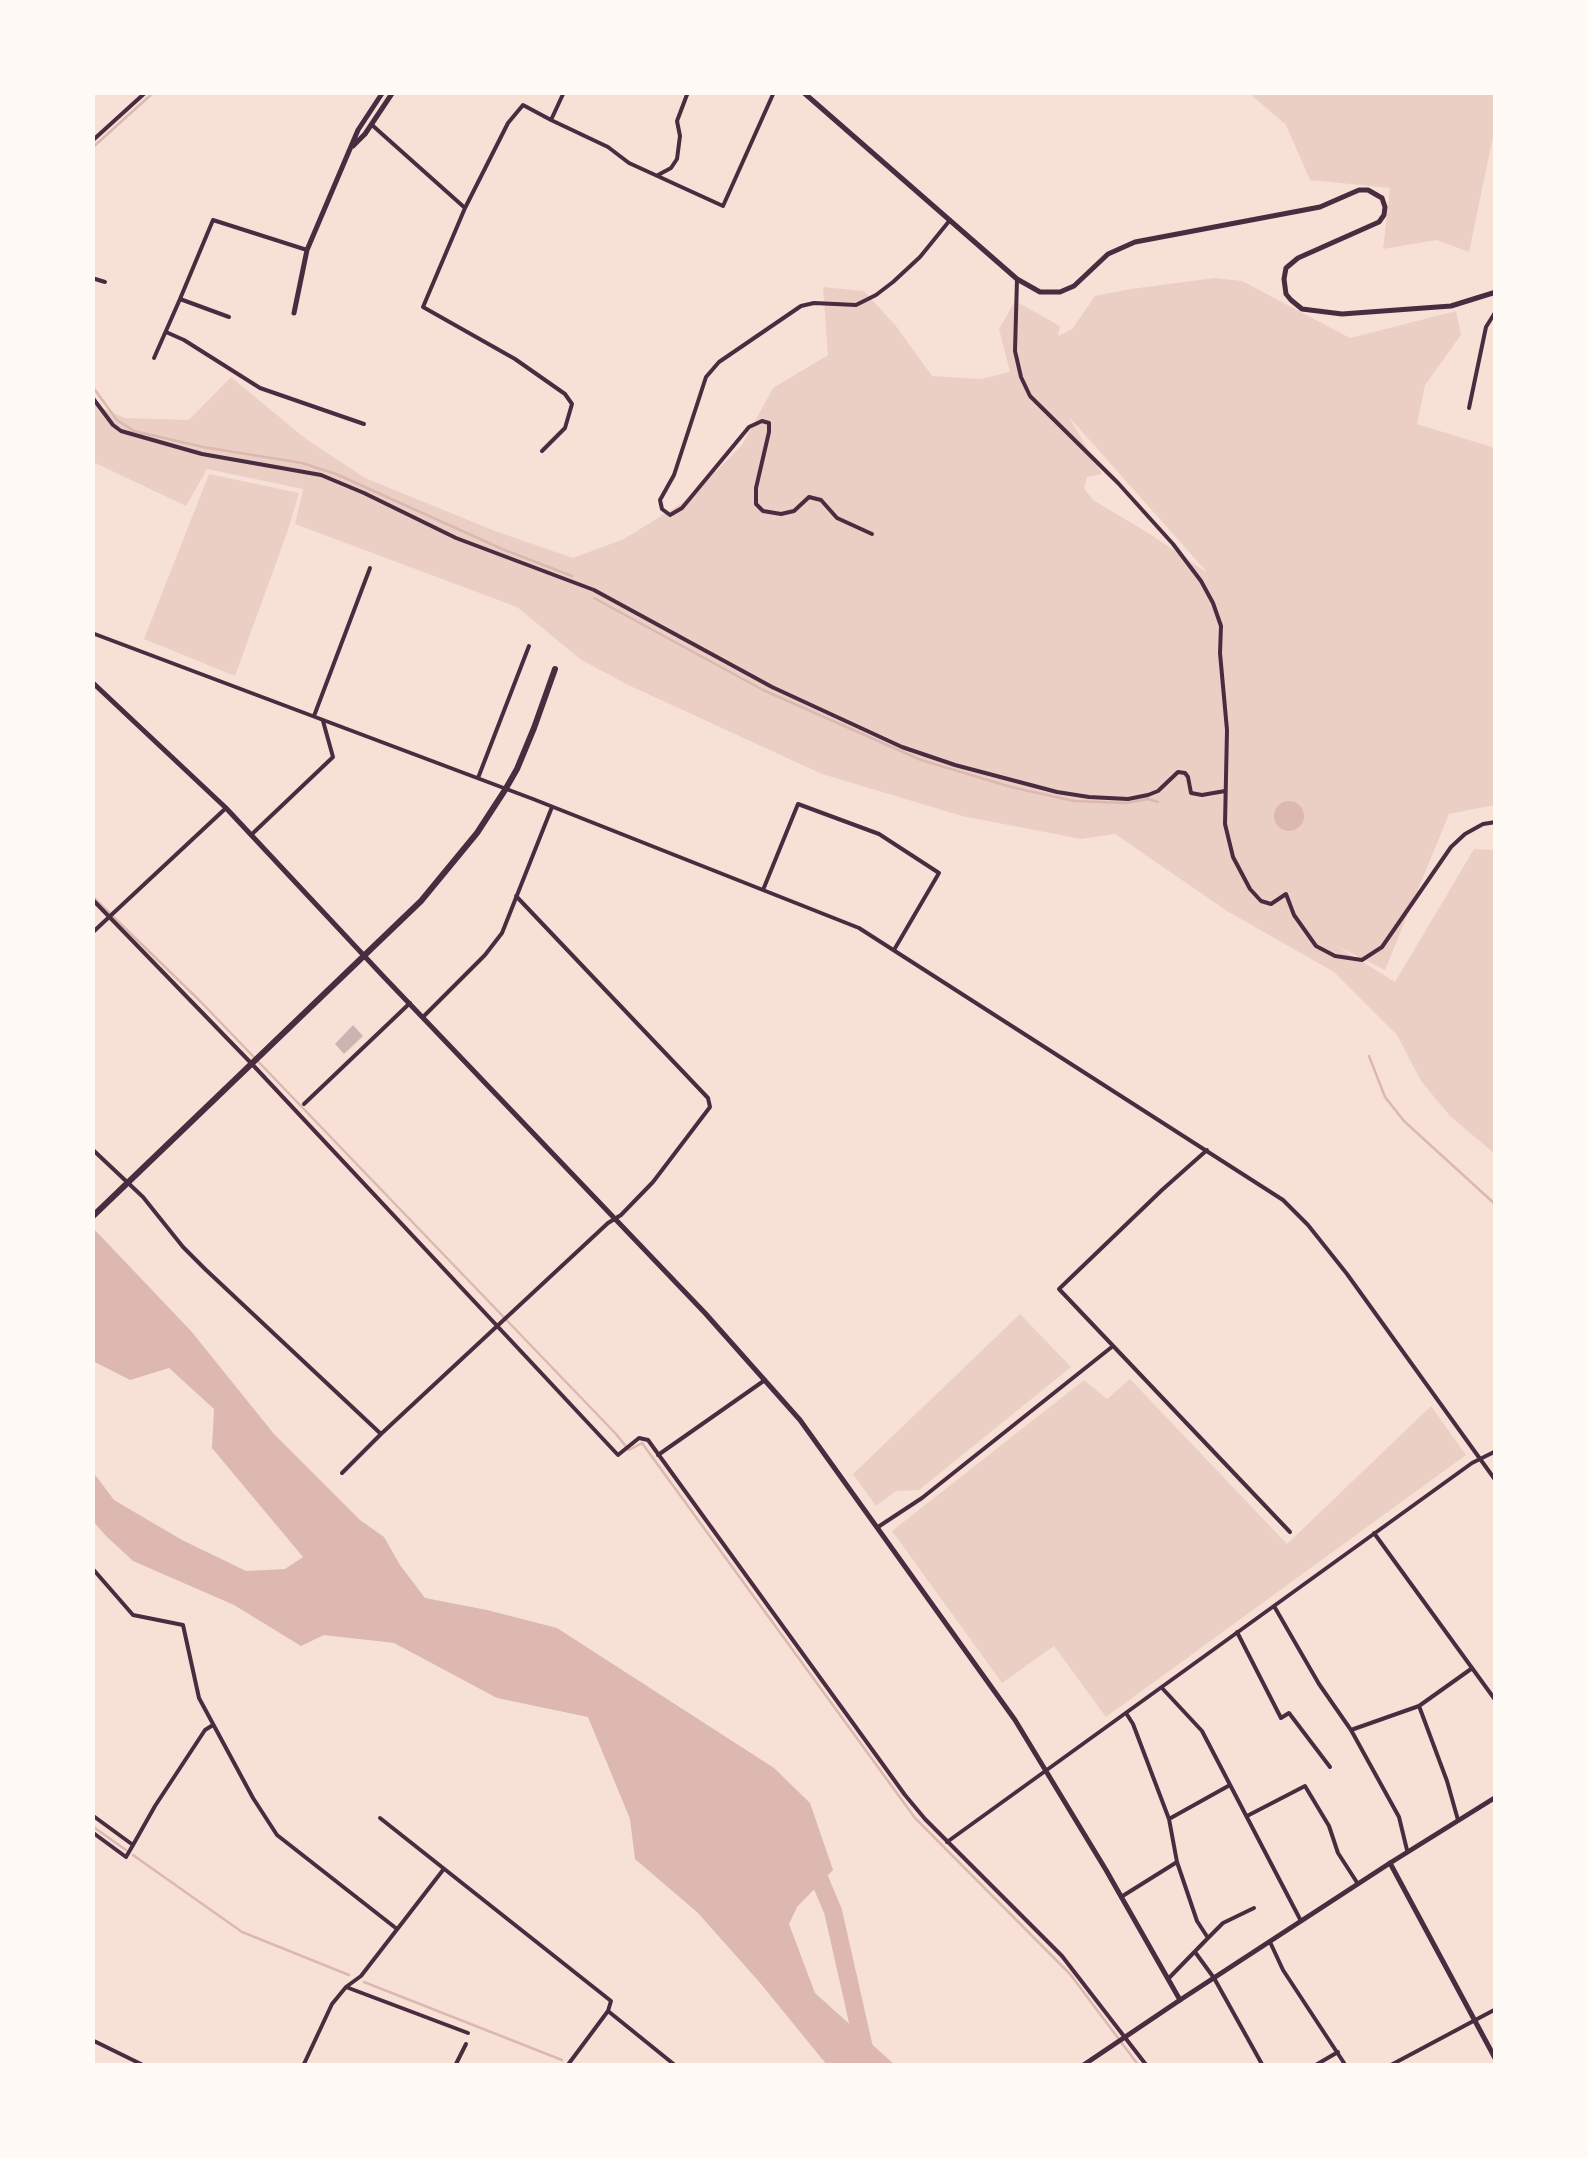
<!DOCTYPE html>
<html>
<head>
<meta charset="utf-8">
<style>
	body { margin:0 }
	#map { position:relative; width:1588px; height:2158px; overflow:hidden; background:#f7e1d7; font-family:"Fira Sans Condensed",sans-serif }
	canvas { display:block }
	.frame { position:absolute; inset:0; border:95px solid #fffaf5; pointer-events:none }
</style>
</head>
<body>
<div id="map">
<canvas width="1588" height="2158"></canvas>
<div class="frame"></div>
</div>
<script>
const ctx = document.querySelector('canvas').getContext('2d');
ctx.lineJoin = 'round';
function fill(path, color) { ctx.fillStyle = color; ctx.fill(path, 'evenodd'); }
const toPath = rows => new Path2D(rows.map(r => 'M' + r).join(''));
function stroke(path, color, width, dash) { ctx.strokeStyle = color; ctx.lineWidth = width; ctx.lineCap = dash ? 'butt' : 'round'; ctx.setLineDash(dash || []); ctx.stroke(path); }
const green = toPath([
	[1249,93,1495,93,1495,127,1469,252,1437,240,1383,249,1390,188,1310,180,1286,125],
	[1214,278,1242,281,1350,338,1456,311,1461,335,1425,385,1417,424,1495,448,1495,805,1449,814,1385,970,1335,945,1395,982,1474,849,1495,850,1495,1154,1450,1116,1421,1081,1397,1035,1334,972,1227,911,1115,834,1081,839,962,816,822,774,626,684,580,659,517,607,295,524,303,489,207,469,186,506,93,462,93,404,125,418,189,420,231,377,306,439,365,478,495,531,573,558,624,539,690,498,742,445,773,388,828,355,823,287,864,291,896,326,932,376,981,379,1010,372,999,329,1015,301,1060,326,1058,336,1072,329,1095,296,1131,289],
	[1069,417,1206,571,1206,572,1150,534,1093,500,1084,488,1087,477,1102,474],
	[209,474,299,493,287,533,235,676,144,639],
	[1020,1314,1071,1367,919,1490,896,1491,876,1506,853,1474],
	[1130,1379,1287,1544,1431,1406,1466,1455,1106,1717,1054,1646,1002,1683,892,1531,1084,1380,1107,1399]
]);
const water = toPath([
	'1274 816a15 15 0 1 1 30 0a15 15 0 1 1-30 0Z',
	[92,1227,191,1331,274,1434,360,1520,384,1537,400,1565,425,1598,487,1610,557,1628,774,1768,810,1803,833,1870,797,1907,789,1924,815,1993,895,2065,827,2065,761,1984,698,1913,635,1859,630,1819,588,1717,497,1698,394,1643,324,1635,301,1646,234,1605,133,1561,105,1535,93,1521,93,1472,114,1500,182,1540,246,1571,285,1569,303,1557,212,1448,214,1409,169,1368,130,1380,93,1361]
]);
const stream = toPath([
	[92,148,154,92],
	[92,386,117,420,134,431,203,447,302,463,336,474,502,549,572,576],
	[594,598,763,690,921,760,1011,787,1074,801,1126,803,1148,799,1158,802],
	[92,896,201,1002,616,1434,629,1450,642,1443,915,1818,1070,1974,1139,2066],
	[1369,1056,1385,1097,1404,1121,1496,1205],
	[92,1826,126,1850],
	[133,1855,242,1932,349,1975],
	[364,1982,562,2060],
	[574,2065,576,2066]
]);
const river = toPath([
	[813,1864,833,1911,868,2066]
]);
const building = toPath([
	[353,1025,363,1036,344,1054,335,1044]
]);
const minor = toPath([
	[564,92,551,120,608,147,629,163,723,206,774,92],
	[372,125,465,208],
	[92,141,146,92],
	[1495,148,1496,148],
	[658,175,671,168,677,159,680,136,677,121,688,92],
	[92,278,105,282],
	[1017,279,1015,351,1021,377,1030,396,1118,483,1173,544,1201,581,1213,603,1221,626,1220,653,1227,730,1225,824,1233,857,1250,889,1261,901,1271,904,1286,894,1294,915,1316,946,1335,956,1362,960,1382,947,1451,847,1465,834,1483,824,1496,822],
	[229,317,180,299,213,220,307,250],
	[166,332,184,340,260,388,364,424],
	[154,358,180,299],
	[92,397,113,425,121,431,202,454,321,475,364,493,456,538,594,590,772,687,902,747,955,765,1057,792,1089,797,1128,799,1148,795,1158,791,1178,772,1185,773,1188,777,1191,793,1202,795,1225,791],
	[1469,408,1486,327,1496,311],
	[542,451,565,428,572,404,565,394,515,359,423,307,465,208,508,123,523,105,551,120],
	[872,534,837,518,821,500,809,497,794,511,781,514,763,511,756,504,756,488,769,432,769,423,762,421,749,427,682,508,670,515,662,509,660,500,674,475,706,377,719,362,801,306,814,303,856,305,876,295,893,282,920,257,950,220],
	[92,633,533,799,859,928,1283,1200,1308,1225,1347,1274,1496,1481],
	[314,716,370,568],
	[478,778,529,646],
	[251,835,333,757,323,721],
	[763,890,798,804,879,834,939,873,894,950],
	[92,899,251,1063,618,1455,639,1438,648,1440,905,1795,925,1819,1062,1956,1147,2066],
	[92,933,226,808],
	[424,1016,485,955,502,933,552,807],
	[304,1104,410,1003],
	[92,1149,143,1197,183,1247,205,1269,381,1434,608,1223,621,1215,653,1182,710,1107,708,1098,516,896],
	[1207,1150,1162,1190,1059,1289,1290,1532],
	[658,1455,765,1380],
	[342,1473,381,1434],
	[878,1527,922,1498,1113,1346],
	[1374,1533,1496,1701],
	[92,1568,133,1615,183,1625,199,1698,253,1798,277,1835,397,1929],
	[1274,1606,1319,1684,1351,1730,1399,1817,1407,1850],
	[1237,1632,1281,1718,1289,1713,1330,1767],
	[1162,1688,1202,1731,1301,1921],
	[1419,1706,1447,1781,1458,1820],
	[1126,1713,1133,1724,1169,1819,1230,1785],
	[1351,1730,1419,1706,1471,1669],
	[92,1815,133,1845,155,1806,205,1730,213,1725],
	[1247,1816,1305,1786,1329,1826,1338,1853,1358,1884],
	[380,1818,611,2001,608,2011,676,2066],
	[92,1832,126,1857,133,1845],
	[947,1842,1472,1463,1496,1451],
	[1121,1897,1177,1862,1169,1819],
	[1208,1938,1223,1923,1254,1908],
	[1270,1942,1283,1970,1346,2066],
	[1195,1952,1214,1978,1263,2066],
	[1169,1978,1208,1938,1197,1921,1177,1862],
	[346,1987,468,2033],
	[92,2040,145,2066],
	[303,2066,332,2004,346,1987,361,1976,443,1870],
	[455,2066,466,2044],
	[567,2066,608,2011],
	[1314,2066,1338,2052],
	[1389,2066,1496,2009]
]);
const tertiary = toPath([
	[353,146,365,134,393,92],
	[294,313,307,250,358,130,383,92],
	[1390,1863,1496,1797],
	[1082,2066,1180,2000]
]);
const secondary = toPath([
	[803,92,1017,279,1040,292,1060,292,1074,286,1108,254,1135,242,1320,207,1359,190,1368,190,1382,198,1385,207,1384,215,1379,222,1298,258,1286,268,1284,279,1286,294,1291,300,1302,309,1342,314,1451,306,1496,292],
	[92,682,226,808,383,976,705,1313,800,1420,1015,1720,1106,1870,1180,2000,1390,1863,1496,2060]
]);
const primary = toPath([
	[92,1217,421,901,477,833,505,790,517,769,534,728,555,669]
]);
fill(green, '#ebcfc5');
fill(water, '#dcb8b0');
stroke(stream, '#dcb8b0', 2.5);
stroke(river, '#dcb8b0', 18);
fill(building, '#ccb4b1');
stroke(minor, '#4a2c40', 4);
stroke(tertiary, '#4a2c40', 5);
stroke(secondary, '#4a2c40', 5);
stroke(primary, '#4a2c40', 6);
</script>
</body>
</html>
